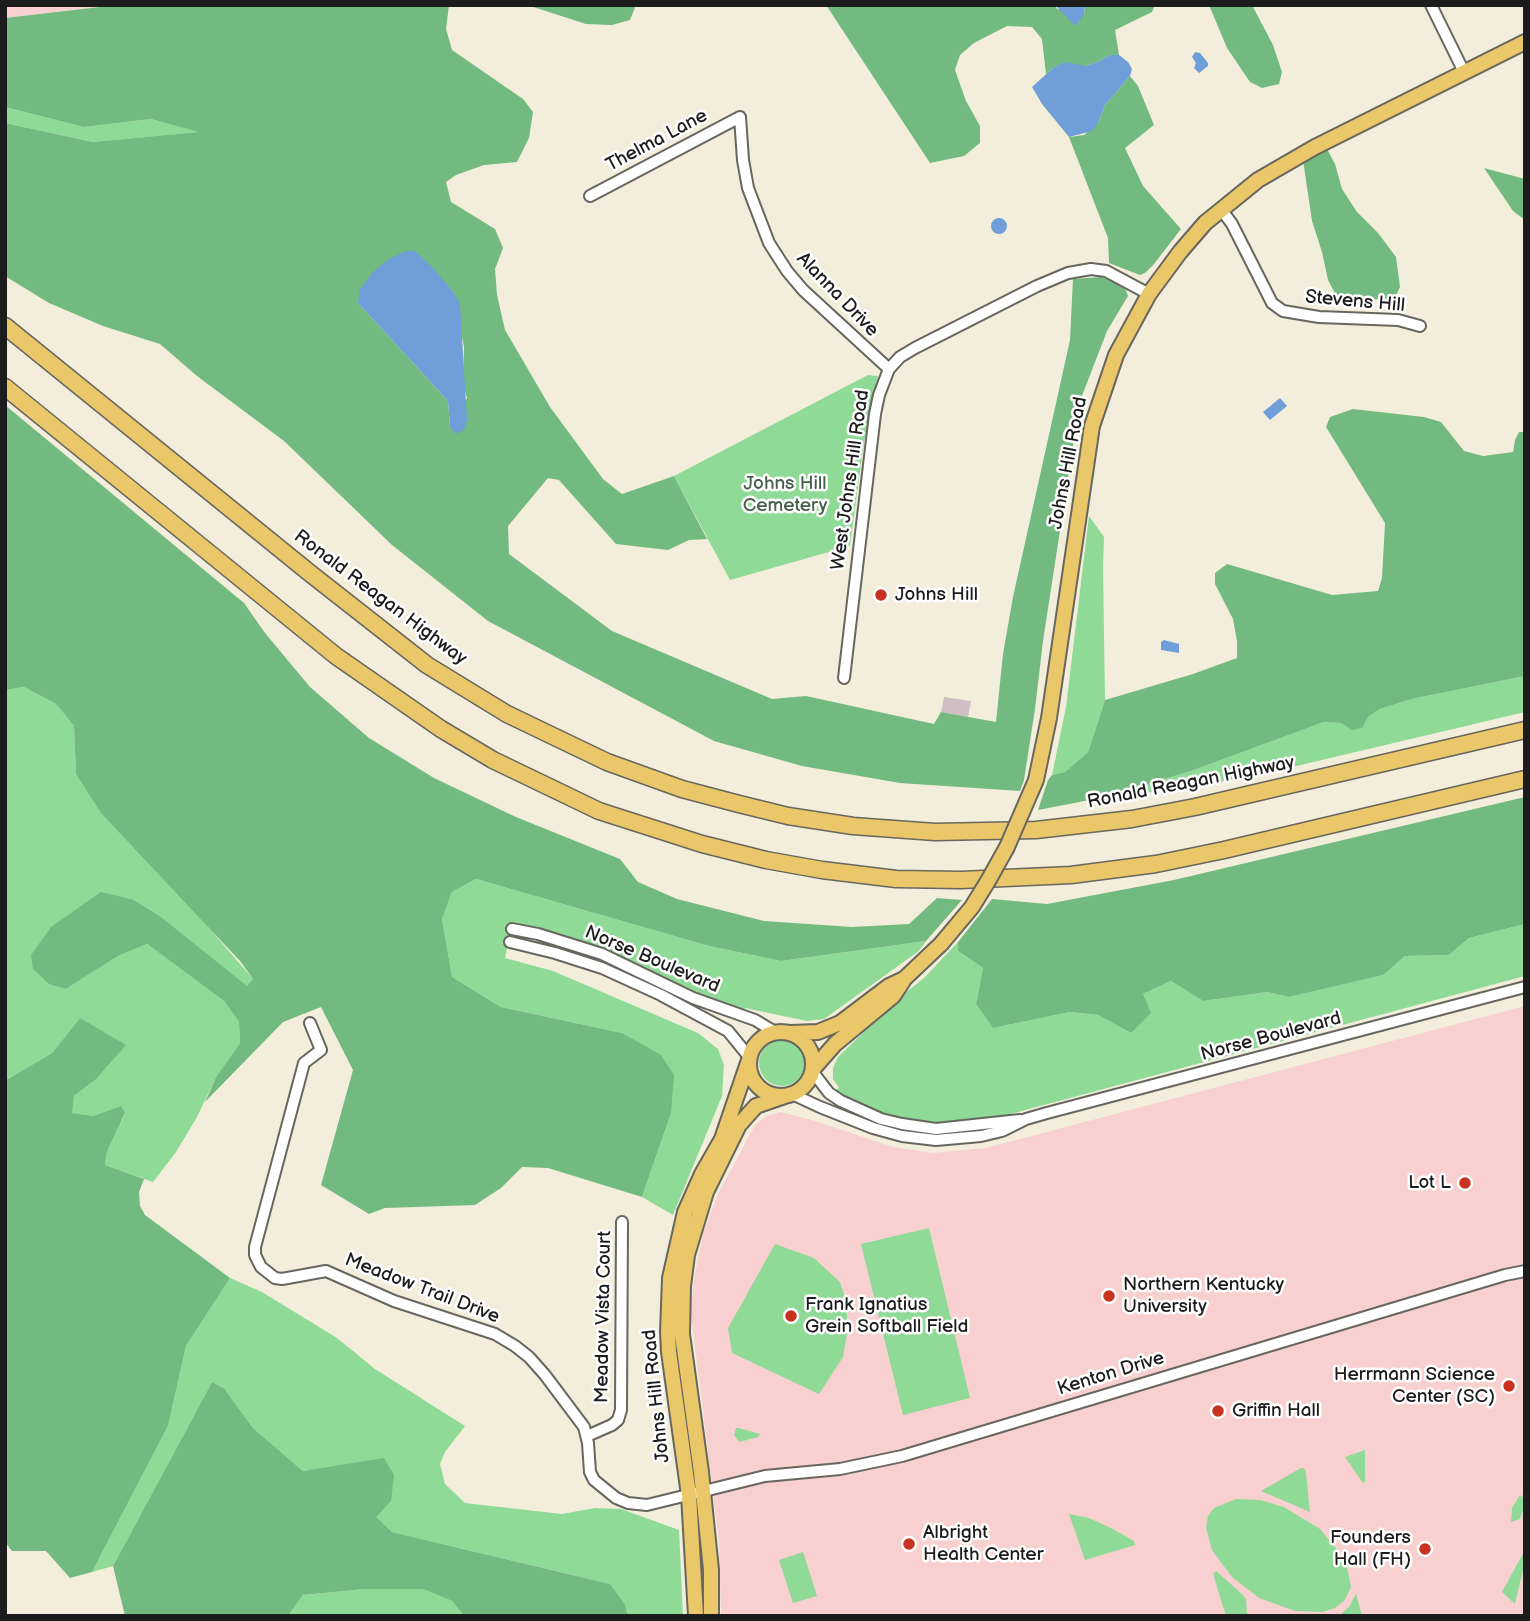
<!DOCTYPE html>
<html>
<head>
<meta charset="utf-8">
<style>
	body { margin:0 }
	#map { position:relative; width:1530px; height:1621px; overflow:hidden; background:#f2eedb; font-family:"Balsamiq Sans",sans-serif }
	canvas { display:block }
	.frame { position:absolute; inset:0; border:7px solid #1c1c1c; pointer-events:none }
</style>
</head>
<body>
<div id="map">
<canvas width="1530" height="1621"></canvas>
<div class="frame"></div>
</div>
<script>
const ctx = document.querySelector('canvas').getContext('2d');
ctx.lineJoin = 'round';
function fill(path, color) { ctx.fillStyle = color; ctx.fill(path, 'evenodd'); }
const toPath = rows => new Path2D(rows.map(r => 'M' + r).join(''));
function stroke(path, color, width, dash) { ctx.strokeStyle = color; ctx.lineWidth = width; ctx.lineCap = dash ? 'butt' : 'round'; ctx.setLineDash(dash || []); ctx.stroke(path); }
function drawText(font, color, halo, rows, align = 'center') {
  ctx.font = font + ' "Balsamiq Sans",sans-serif'; ctx.lineWidth = 5; ctx.setLineDash([]); ctx.textBaseline = 'middle'; ctx.strokeStyle = halo; ctx.fillStyle = color; for (const [text, x, y, turn = 0] of rows) {
    ctx.save(); ctx.translate(x, y); ctx.rotate((+turn || 0) * Math.PI / 180); ctx.textAlign = isNaN(turn) ? turn : align; if (halo) ctx.strokeText(text, 0, 0); ctx.fillText(text, 0, 0); ctx.restore();
  }
}
const built = toPath([
	[5,5,117,5,5,18],
	[1525,1006,1525,1616,721,1616,719,1542,691,1313,694,1279,703,1234,718,1194,755,1125,766,1116,781,1112,815,1121,893,1147,933,1153,986,1148]
]);
const industrial = toPath([
	[944,697,971,701,968,717,941,712]
]);
const green = toPath([
	[5,107,84,127,151,119,202,132,93,142,5,123],
	[868,375,878,376,864,442,850,546,730,580,674,476],
	[1089,516,1104,537,1103,567,1105,700,1088,752,1065,772,1052,775,1066,707],
	[1525,676,1525,712,1267,773,1180,789,1105,797,1191,771,1324,722,1342,723,1368,717,1380,709,1412,699],
	[24,687,56,704,74,726,76,774,253,979,247,987,160,916,134,900,66,989,118,956,147,944,224,1001,239,1022,240,1043,216,1077,197,1117,176,1152,153,1182,105,1165,107,1152,125,1114,94,1116,71,1113,74,1096,95,1080,80,1018,52,1053,8,1079,5,1078,5,690],
	[476,879,709,946,781,961,926,941,919,951,824,1019,807,1021,745,1008,743,1012,721,1005,581,942,512,923,505,958,553,971,698,1033,718,1049,724,1065,722,1096,673,1215,642,1197,671,1113,622,1033,501,1007,452,977,442,919,452,892],
	[1525,924,1525,976,1003,1116,960,1123,923,1123,877,1114,835,1091,839,1088,833,1079,833,1068,838,1057,863,1033,865,1025,924,978,958,942,958,951,983,968,976,1004,993,1028,1070,1012,1098,1015,1131,1033,1143,994,1171,981,1203,1001,1267,992,1289,997,1382,975,1405,956,1449,955,1469,938],
	'759 1063a23 23 0 1 1 46 0a23 23 0 1 1-46 0Z',
	[929,1228,970,1398,903,1415,861,1244],
	[775,1244,814,1258,840,1282,847,1304,847,1333,843,1357,819,1394,732,1353,728,1328],
	[230,1278,262,1292,337,1338,375,1369,465,1426,445,1452,440,1464,445,1484,465,1503,562,1514,595,1508,621,1509,679,1530,683,1616,628,1616,625,1604,610,1584,392,1532,322,1469,303,1471,253,1428,224,1388,212,1382,113,1566,92,1572,168,1426,186,1346],
	[736,1428,739,1428,760,1434,758,1437,739,1442,734,1435],
	[1365,1450,1365,1482,1363,1483,1345,1457],
	[1301,1468,1304,1468,1306,1473,1310,1512,1261,1491],
	[1520,1495,1525,1499,1525,1504,1520,1519,1511,1522,1512,1508],
	[1236,1499,1260,1500,1284,1507,1320,1529,1339,1552,1347,1567,1351,1587,1345,1600,1335,1608,1323,1612,1295,1611,1259,1598,1232,1577,1212,1550,1206,1528,1208,1516,1214,1508],
	[1069,1514,1089,1518,1113,1529,1134,1541,1135,1545,1085,1560],
	[1525,1550,1525,1562,1515,1604,1502,1592],
	[803,1552,817,1596,793,1603,779,1560],
	[1216,1571,1242,1594,1246,1599,1247,1615,1226,1616,1213,1574],
	[365,1589,423,1589,452,1601,464,1616,288,1616,303,1595],
	[1356,1594,1362,1616,1340,1615,1349,1607]
]);
const forest = toPath([
	[117,5,449,5,446,29,452,50,523,99,533,112,529,138,517,162,484,165,456,175,446,182,451,202,495,229,503,248,495,269,497,295,505,330,550,407,603,479,622,494,674,476,707,539,689,540,668,550,616,544,559,480,548,478,508,526,509,554,612,631,772,699,806,696,934,724,941,712,996,722,1003,654,1013,597,1070,340,1073,279,1101,277,1116,282,1126,290,1128,296,1107,331,1080,401,1043,641,1035,709,1024,780,1020,791,900,783,802,766,714,741,488,621,392,545,284,441,197,376,160,344,103,326,49,303,5,276,5,123,93,142,199,132,151,119,84,127,5,107,5,18],
	[415,251,453,292,464,347,463,385,467,398,450,427,448,401,358,303],
	[527,5,636,5,630,20,612,25,586,24],
	[826,5,1055,5,1057,9,1084,15,1085,5,1155,5,1152,12,1115,30,1119,55,1110,55,1100,61,1086,66,1053,68,1046,74,1042,39,1032,27,1007,26,974,43,960,55,955,70,966,101,980,126,980,143,964,156,930,163],
	[1209,5,1252,5,1273,45,1282,72,1279,84,1262,88,1250,82,1227,48],
	[1130,76,1138,86,1154,125,1125,148,1143,186,1181,229,1154,264,1145,273,1140,275,1109,263,1108,238,1069,137,1084,135,1098,123,1105,105],
	[1327,149,1335,164,1342,189,1357,212,1378,233,1396,257,1400,287,1395,298,1368,300,1337,297,1328,280,1322,252,1312,221,1303,160],
	[1484,168,1525,179,1525,220,1513,211],
	[5,405,244,603,265,633,310,687,369,738,434,778,516,817,620,859,638,882,677,899,764,921,852,927,909,924,937,898,962,900,926,941,781,961,709,946,476,879,452,892,442,919,452,977,501,1007,622,1033,661,1055,674,1075,671,1113,642,1197,548,1168,522,1167,501,1188,475,1205,385,1208,369,1214,321,1185,353,1070,321,1007,283,1022,205,1102,216,1077,240,1043,239,1022,224,1001,147,944,118,956,66,989,49,984,33,969,31,955,51,927,101,892,134,900,160,916,247,986,253,979,240,961,101,813,76,774,74,726,56,704,24,687,5,690],
	[1353,409,1424,417,1441,422,1464,451,1483,456,1513,452,1515,440,1519,432,1525,432,1525,676,1412,699,1380,709,1368,717,1362,728,1352,730,1342,723,1324,722,1191,771,1105,797,1038,810,1048,780,1052,775,1065,772,1088,752,1105,700,1193,674,1237,658,1237,641,1233,619,1215,584,1215,573,1227,564,1332,595,1378,591,1382,578,1385,523,1326,427,1330,417],
	[1525,797,1525,924,1469,938,1449,955,1405,956,1383,975,1289,997,1267,992,1203,1001,1171,981,1143,994,1151,1013,1131,1033,1098,1015,1070,1012,993,1028,976,1004,983,968,958,951,958,942,992,899,1047,904,1174,880],
	[80,1018,126,1045,95,1080,74,1096,72,1113,94,1116,121,1106,125,1113,107,1152,105,1165,144,1179,139,1192,140,1206,145,1215,230,1278,186,1346,168,1426,92,1572,70,1578,46,1551,12,1551,5,1542,5,1078,8,1079,52,1053],
	[212,1382,224,1388,253,1428,303,1471,384,1458,394,1475,391,1501,376,1517,392,1532,610,1584,625,1604,628,1616,464,1616,452,1601,423,1589,365,1589,303,1595,288,1616,125,1616,113,1566]
]);
const water = toPath([
	[1055,5,1085,5,1084,15,1075,26],
	[1195,52,1200,53,1208,63,1208,66,1199,73,1194,68,1196,63,1192,57],
	[1110,55,1119,55,1128,62,1132,69,1130,76,1105,105,1098,123,1092,131,1069,137,1042,104,1032,87,1053,68,1065,62,1086,66,1100,61],
	'991 226a8 8 0 1 1 16 0a8 8 0 1 1-16 0Z',
	[406,251,415,251,434,269,453,292,460,304,467,420,464,430,456,434,450,427,448,401,358,303,360,289,373,272,389,259],
	[1280,398,1287,406,1270,420,1263,412],
	[1164,640,1179,644,1179,653,1161,650,1161,642]
]);
const minor = toPath([
	[1431,5,1464,72],
	[590,196,740,117,743,160,748,188,769,243,787,271,803,290,889,369],
	[1221,209,1232,224,1272,303,1283,311,1319,317,1398,320,1420,326],
	[844,678,875,414,879,395,889,369,900,357,915,348,1037,286,1068,273,1091,269,1106,271,1149,294],
	[512,929,538,934,602,954,693,998,755,1020,775,1032],
	[510,942,555,953,602,968,661,995,728,1031,750,1058],
	[310,1023,321,1050,304,1063,255,1247,255,1255,261,1267,275,1278,282,1279,326,1271,394,1301,495,1334,515,1346,529,1357,545,1375,584,1427,588,1443,590,1472,594,1480,616,1498,628,1503,647,1505,765,1476,840,1469,902,1456,1505,1275,1525,1271],
	[812,1071,829,1093,841,1101,881,1119,902,1124,936,1129,1020,1120],
	[792,1094,820,1107,873,1128,902,1136,936,1140,981,1136,1002,1131,1026,1119,1047,1113,1525,987],
	[587,1436,612,1425,618,1420,621,1410,622,1222]
]);
const major = toPath([
	[1036,780,1049,718,1092,426,1116,355,1149,294,1180,252,1205,223,1258,180,1315,147,1525,42],
	'749 1064a32 32 0 1 1 64 0a32 32 0 1 1-64 0Z',
	[790,1033,818,1032,840,1023,889,986,904,979,941,944],
	[813,1069,835,1044,893,996,903,981],
	[696,1616,689,1495,669,1352,668,1332,670,1278,685,1212,702,1174,722,1139,749,1060],
	[711,1616,711,1570,701,1472,682,1334,683,1286,687,1255,706,1192,739,1125,756,1106,788,1095]
]);
const highway = toPath([
	[5,326,311,574,427,665,507,714,607,762,682,789,739,804,788,816,853,826,935,832,1036,830,1132,819,1195,807,1525,730],
	[5,387,336,656,441,729,493,760,599,811,702,844,766,860,822,870,896,879,961,880,1071,875,1156,864,1224,850,1525,779]
]);
const majorBridge = toPath([
	[941,944,972,907,988,881,1007,847,1036,780]
]);
const markers = [
	[881,595,7,"#c8321e"],
	[1465,1183,7,"#c8321e"],
	[1109,1296,7,"#c8321e"],
	[791,1316,7,"#c8321e"],
	[1509,1386,7,"#c8321e"],
	[1218,1411,7,"#c8321e"],
	[909,1544,7,"#c8321e"],
	[1425,1549,7,"#c8321e"]
];
const streetNames = [
	["Thelma Lane",657,141,-28],
	["Alanna Drive",837,295,46],
	["Stevens Hill",1355,302,5],
	["Johns Hill Road",1069,463,-79],
	["West Johns Hill Road",851,480,-82],
	["Ronald Reagan Highway",380,598,37],
	["Ronald Reagan Highway",1191,783,-11],
	["Norse Boulevard",652,960,23],
	["Norse Boulevard",1271,1037,-15],
	["Meadow Trail Drive",422,1289,21],
	["Meadow Vista Court",604,1317,-89],
	["Kenton Drive",1111,1374,-17],
	["Johns Hill Road",657,1396,-96]
];
const parkNames = [
	["Johns Hill",785,484],
	["Cemetery",785,506]
];
const poiNames = [
	["Johns Hill",895,595],
	["Lot L",1451,1183,"right"],
	["Northern Kentucky",1123,1285],
	["University",1123,1307],
	["Frank Ignatius",805,1305],
	["Grein Softball Field",805,1327],
	["Herrmann Science",1495,1375,"right"],
	["Center (SC)",1495,1397,"right"],
	["Griffin Hall",1232,1411],
	["Albright",923,1533],
	["Health Center",923,1555],
	["Founders",1411,1538,"right"],
	["Hall (FH)",1411,1560,"right"]
];
fill(built, '#f7d0cf');
fill(industrial, '#d2bec5');
fill(green, '#8fda97');
fill(forest, '#73ba80');
fill(water, '#6f9ed8');
stroke(minor, '#67665f', 14);
stroke(major, '#67665f', 18);
stroke(highway, '#67665f', 19);
stroke(minor, '#fff', 10);
stroke(major, '#eac769', 14);
stroke(highway, '#eac769', 16);
stroke(majorBridge, '#67665f', 18, []);
stroke(majorBridge, '#eac769', 14);
for (const [x, y, r, color] of markers) { const dot = new Path2D(); dot.arc(x, y, r, 0, 2 * Math.PI); ctx.fillStyle = color; ctx.fill(dot); stroke(dot, '#fff', 2.5); }
drawText('19px', '#1c1c1c', '#fff', streetNames);
drawText('19px', '#445e47', '#fff', parkNames);
drawText('19px', '#1c1c1c', '#fff', poiNames, 'left');
</script>
</body>
</html>
